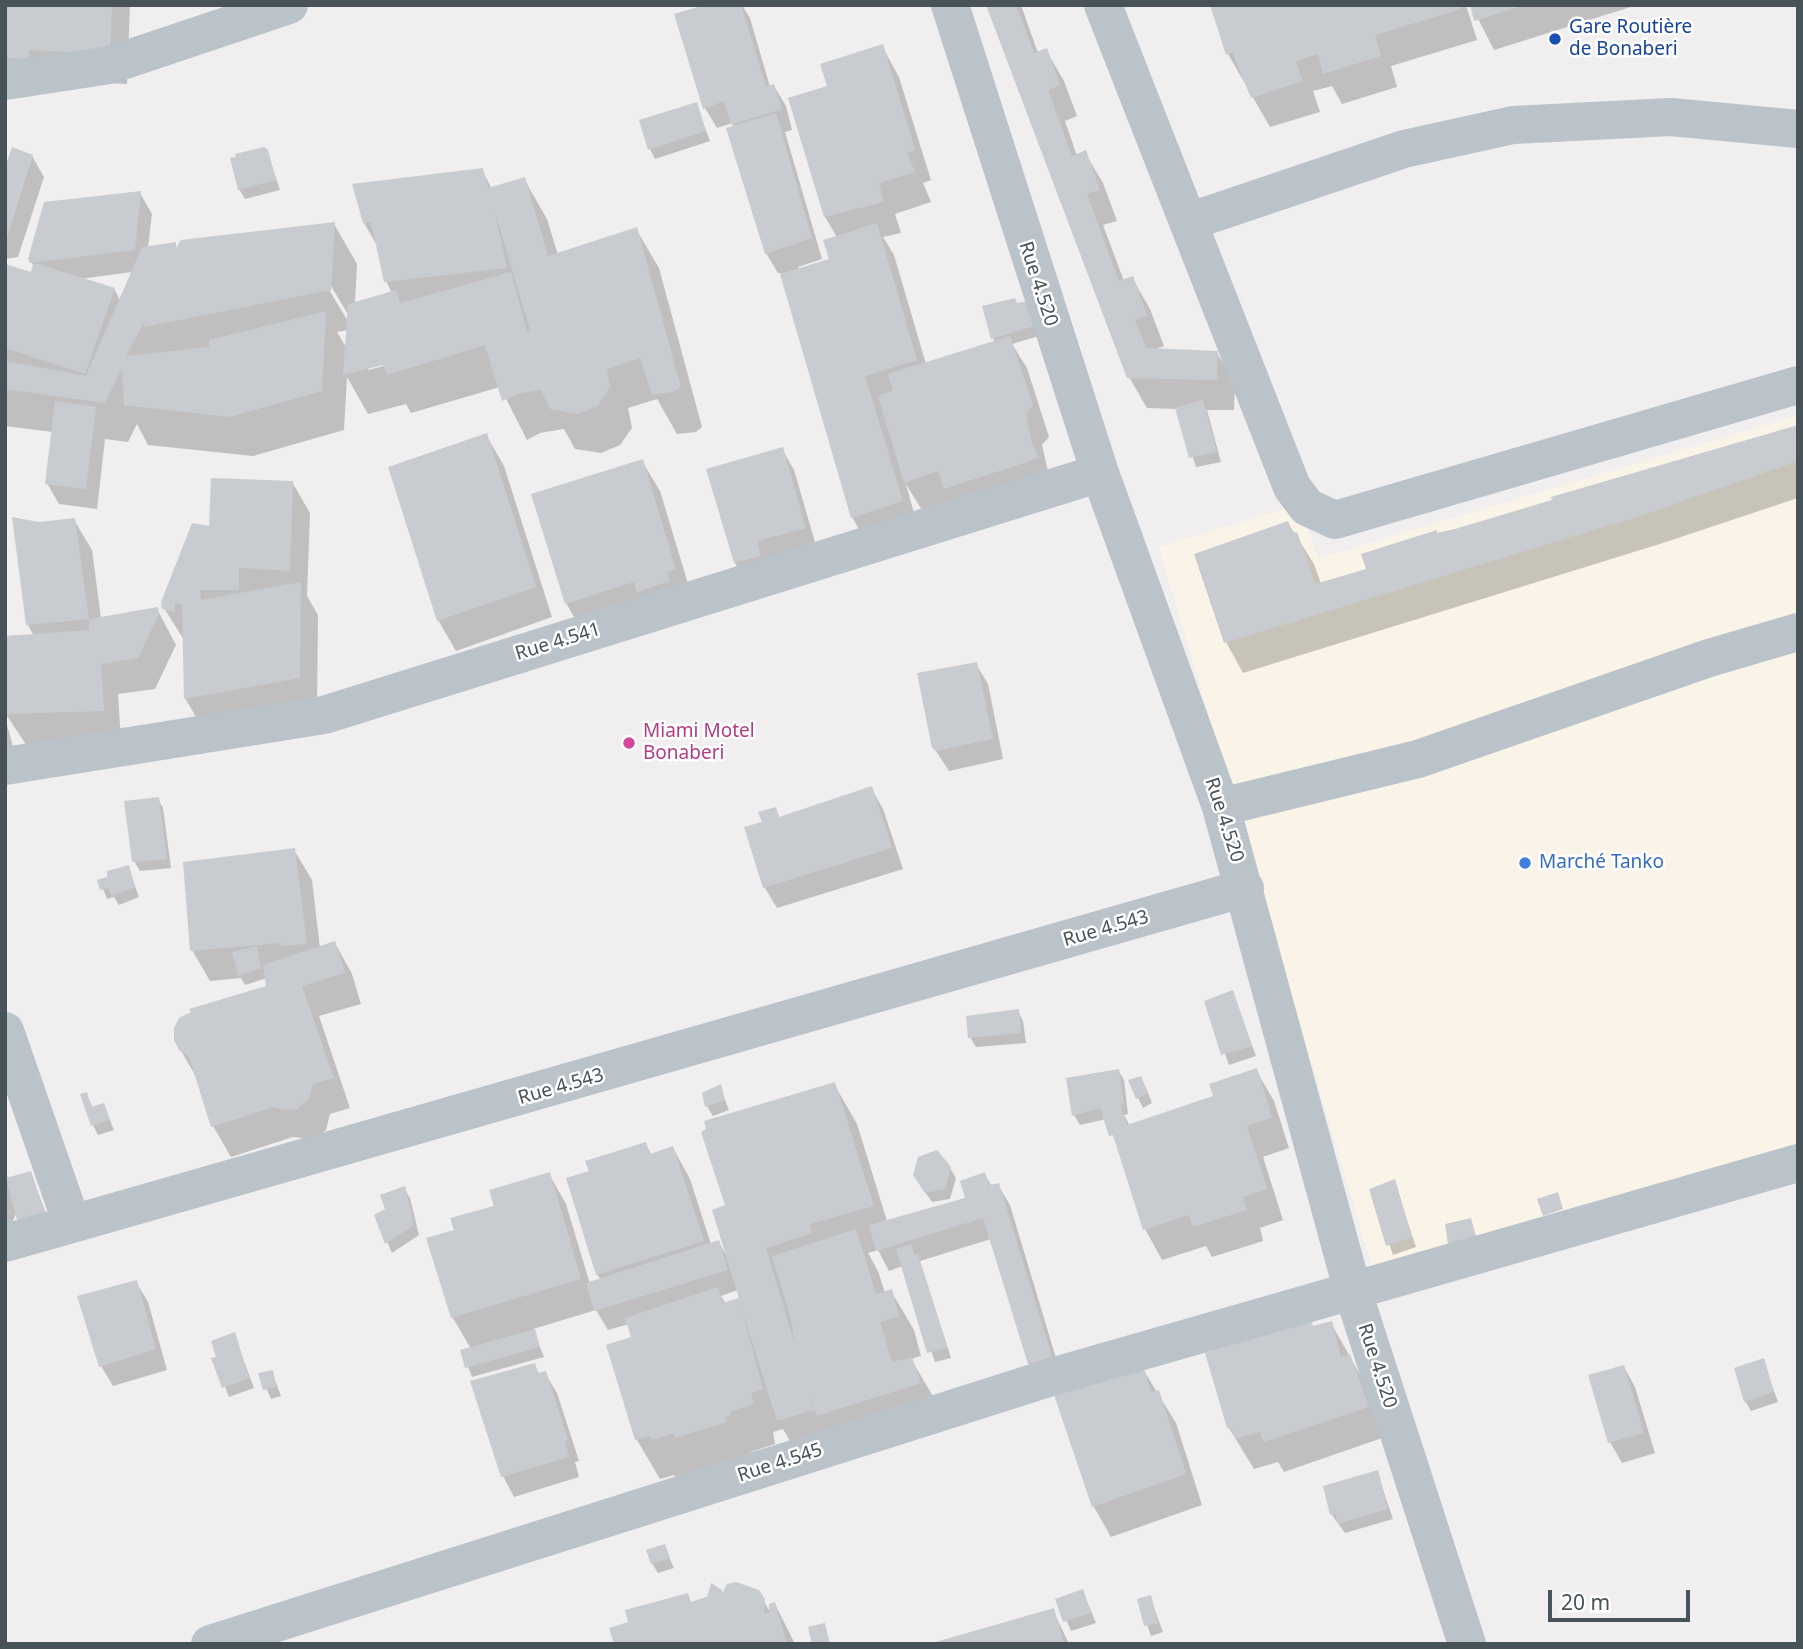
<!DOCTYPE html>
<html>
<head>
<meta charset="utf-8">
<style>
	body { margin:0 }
	#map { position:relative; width:1803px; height:1649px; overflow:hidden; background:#f0eeee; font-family:"Noto Sans",sans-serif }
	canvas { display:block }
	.frame { position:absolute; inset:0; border:7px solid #475259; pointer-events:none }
	.scale { position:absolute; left:1548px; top:1590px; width:142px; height:32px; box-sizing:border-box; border:4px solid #475259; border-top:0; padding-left:9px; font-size:21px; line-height:24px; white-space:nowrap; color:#475259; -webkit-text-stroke:5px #fff; paint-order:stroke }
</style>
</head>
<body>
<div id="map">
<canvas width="1803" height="1649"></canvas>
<div class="frame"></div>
<div class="scale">20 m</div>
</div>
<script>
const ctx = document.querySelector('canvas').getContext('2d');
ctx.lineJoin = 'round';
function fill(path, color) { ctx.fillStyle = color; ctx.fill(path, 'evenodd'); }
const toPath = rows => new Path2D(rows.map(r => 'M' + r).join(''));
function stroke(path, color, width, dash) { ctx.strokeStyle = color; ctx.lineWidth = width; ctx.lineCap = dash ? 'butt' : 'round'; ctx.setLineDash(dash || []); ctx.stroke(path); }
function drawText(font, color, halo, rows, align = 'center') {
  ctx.font = font + ' "Noto Sans",sans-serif'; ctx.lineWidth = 5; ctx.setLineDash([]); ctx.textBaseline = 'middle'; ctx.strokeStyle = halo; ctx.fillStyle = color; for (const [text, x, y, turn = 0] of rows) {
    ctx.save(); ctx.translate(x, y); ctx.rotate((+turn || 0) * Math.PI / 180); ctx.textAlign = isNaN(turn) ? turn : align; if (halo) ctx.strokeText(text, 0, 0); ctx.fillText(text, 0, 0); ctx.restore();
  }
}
const commercial = toPath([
	[1798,415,1798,1168,1376,1280,1159,547,1297,505,1319,558]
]);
const shadow = toPath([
	[5,5,130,5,127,84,46,80,5,88],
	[711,5,742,5,750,18,770,87,774,86,786,106,792,130,785,132,822,259,798,267,799,270,831,261,837,237,825,217,790,99,829,87,882,46,899,77,931,180,923,183,931,202,895,214,901,233,883,237,894,255,926,364,995,342,993,338,1017,305,1027,303,1039,336,1012,344,1027,368,1049,437,1042,445,1049,476,923,512,906,484,919,532,870,548,852,517,781,273,778,273,766,253,734,127,732,123,717,128,705,108],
	[988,5,1021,5,1038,53,1046,50,1064,81,1077,116,1065,121,1077,156,1085,153,1103,183,1117,221,1103,225,1124,281,1132,278,1150,309,1164,346,1153,350,1217,353,1235,383,1234,410,1207,410,1221,462,1196,467,1177,409,1147,408,1129,377],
	[1212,5,1466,5,1477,40,1391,66,1397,87,1342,104,1332,86,1313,91,1320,112,1270,127,1228,54],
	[1471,5,1637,5,1494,50],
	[696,104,710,141,655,159,650,149],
	[267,151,280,190,245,199,239,189],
	[32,156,44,177,18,257,5,259,5,173],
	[482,170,492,189,524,179,547,219,558,255,636,229,659,268,702,427,696,432,677,434,657,399,628,408,632,428,620,445,601,453,575,449,564,429,540,433,527,440,500,387,411,413,406,404,368,414,347,377,344,430,253,456,148,445,137,424,128,442,105,439,97,509,59,504,47,483,53,432,5,426,5,266,32,275,34,267,30,259,140,193,152,214,148,247,175,244,177,249,334,224,357,264,355,304,392,293,386,281,378,247,364,223],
	[132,272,120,300,114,289,80,279],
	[328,281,349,316,349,323,325,283],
	[348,330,347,349,337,332],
	[391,361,392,364,368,370,368,367],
	[1798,426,1798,498,1663,543,1243,673,1226,642,1288,523,1314,564,1321,584,1368,570,1438,535],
	[486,435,504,466,552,617,456,651,438,620],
	[782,449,794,470,817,549,747,583,735,563,708,471],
	[642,461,660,491,693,600,584,634,566,603],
	[292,482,310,513,307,596,318,615,317,709,203,729,185,698,184,640,164,608,210,528],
	[74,520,92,550,101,618,157,609,176,645,155,689,118,694,121,741,27,746,5,713,34,636,28,625,39,524],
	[976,664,988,684,1003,759,949,771,934,748],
	[5,718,20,771,5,773],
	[871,788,883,809,903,869,777,908,765,888,746,828,764,823,775,809,780,818],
	[158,799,163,808,171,868,140,871,134,861],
	[294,850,312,880,320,948,335,943,352,974,361,1004,319,1016,350,1108,330,1114,326,1130,314,1139,293,1137,231,1157,213,1126,198,1080,180,1049,268,987,267,978,245,985,241,978,210,981,192,950],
	[128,867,139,897,119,905,114,897,107,899,100,881],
	[1232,992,1256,1056,1229,1065,1206,1002],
	[1018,1011,1023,1021,1026,1043,976,1047,970,1037],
	[1118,1070,1124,1080,1128,1114,1124,1115,1130,1126,1215,1097,1256,1070,1274,1101,1289,1148,1263,1157,1283,1220,1260,1228,1263,1241,1212,1257,1206,1246,1162,1260,1145,1229,1121,1154,1106,1119,1080,1125,1074,1115],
	[1130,1081,1146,1088,1152,1103,1143,1108],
	[834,1084,857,1124,887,1221,967,1199,985,1175,992,1187,998,1185,1010,1205,1062,1378,1041,1384,1029,1364,991,1239,920,1261,951,1358,935,1362,903,1266,889,1271,878,1250,868,1253,878,1271,885,1293,891,1291,914,1330,921,1356,911,1359,934,1398,801,1460,783,1429,773,1432,775,1444,751,1452,752,1455,676,1479,674,1475,660,1479,637,1440,608,1346,633,1338,629,1324,608,1330,596,1310,533,1329,544,1357,472,1377,462,1351,471,1349,453,1318,429,1239,456,1231,549,1174,566,1204,590,1284,601,1280,597,1274,591,1172,645,1144,652,1155,673,1148,690,1179,711,1244,719,1242,726,1255,727,1206],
	[738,1290,741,1299,726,1304,721,1296],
	[720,1087,729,1110,713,1116,707,1106],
	[86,1094,93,1108,104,1105,114,1130,98,1135,93,1125],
	[950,1168,956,1178,950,1199,932,1202,921,1186],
	[5,1170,9,1179,31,1173,50,1225,17,1211,10,1228,5,1230,5,1180,9,1180],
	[1394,1181,1416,1247,1393,1255,1371,1190],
	[404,1188,410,1198,419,1235,392,1253,376,1216,387,1210],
	[136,1282,148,1302,167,1370,113,1386,101,1366],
	[1331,1323,1367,1387,1385,1437,1284,1472,1278,1462,1254,1469,1229,1428,1313,1327],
	[234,1334,254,1388,229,1397,214,1359,218,1358],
	[1763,1360,1778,1402,1751,1411,1745,1401],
	[534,1365,540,1375,545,1373,557,1393,579,1461,575,1462,579,1477,514,1497,503,1476],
	[1624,1367,1635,1387,1655,1453,1622,1463,1610,1442],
	[1144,1371,1176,1423,1202,1505,1111,1537,1094,1507,1056,1396],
	[272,1372,281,1396,271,1399,260,1374],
	[1377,1472,1393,1519,1345,1533,1332,1515,1325,1487],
	[664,1546,674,1568,658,1573,652,1563],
	[720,1591,723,1596,758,1591,770,1612,775,1604,795,1644,616,1644,631,1623,687,1595,692,1603],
	[1083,1592,1096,1623,1071,1631,1058,1600],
	[1150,1597,1163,1632,1151,1636,1139,1600],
	[1053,1610,1069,1644,935,1644]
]);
const building = toPath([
	[5,5,112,5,110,54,29,50,29,59,5,58],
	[704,5,741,5,766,86,774,84,782,109,731,125,724,101,703,109,674,14],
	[986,5,1016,5,1034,53,1047,48,1060,85,1048,90,1072,156,1086,150,1100,190,1087,194,1119,281,1133,276,1147,315,1135,320,1146,348,1218,351,1217,380,1127,378],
	[1210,5,1459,5,1461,9,1375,35,1381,56,1323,74,1318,54,1296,61,1303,81,1251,98,1232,52,1226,55],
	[1470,5,1521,5,1521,6,1474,21],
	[883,44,915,150,907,152,915,172,879,183,884,202,824,217,788,98,827,86,820,64],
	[697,102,706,131,648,150,639,120],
	[776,113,812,238,765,254,726,128],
	[12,147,33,155,6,241,5,168],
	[264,147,268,150,276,180,238,190,230,158,236,157,235,154],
	[483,168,488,188,525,177,548,256,637,227,681,387,673,392,652,395,640,358,607,369,610,387,598,406,578,414,550,409,541,390,517,394,502,401,485,345,387,375,383,365,343,375,348,304,396,290,400,303,511,272,527,331,530,330,494,208,507,268,384,282,371,222,363,223,352,184],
	[141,191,135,250,30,263,28,259,44,202],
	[335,222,331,290,144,327,144,322,126,356,209,347,209,340,326,311,322,391,229,417,124,405,122,368,105,403,5,389,5,361,86,376,142,247,176,242,176,248,181,240],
	[877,223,917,360,865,376,903,501,851,518,780,274,829,259,823,240],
	[5,264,31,272,33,264,38,264,115,288,85,374,5,348],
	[1015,298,1017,303,1028,301,1035,326,991,339,982,306],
	[1010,336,1033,405,1026,414,1032,443,1039,458,944,489,938,471,904,483,878,396,893,390,888,374],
	[1203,400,1217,452,1189,458,1175,408],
	[55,401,96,407,86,489,45,484],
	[1798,425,1798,461,1640,516,1224,643,1194,554,1288,521,1293,533,1297,532,1315,584,1366,569,1361,554,1437,530,1437,533,1455,529,1552,500,1551,497],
	[487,433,536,587,437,621,388,467],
	[783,447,806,528,757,541,761,556,734,563,706,469],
	[643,459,676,570,667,572,670,581,637,592,634,582,565,604,531,494],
	[211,478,293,481,290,571,239,568,239,590,200,590,201,600,301,582,300,678,184,699,182,604,175,603,175,612,162,609,161,602,192,523,209,526],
	[12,517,39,522,75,518,89,619,158,607,159,614,138,658,101,664,104,711,5,714,5,636,89,630,89,619,26,625],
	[977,662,993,739,936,751,932,748,917,673],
	[872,786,892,848,763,888,744,827,762,822,758,812,776,807,779,817],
	[159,797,167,859,132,862,124,801],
	[295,848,307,944,281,946,281,943,190,951,183,862],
	[129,865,135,887,112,896,108,888,100,890,97,880,107,877,107,871],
	[335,941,345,973,302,986,334,1078,313,1084,309,1099,297,1109,285,1110,274,1107,211,1127,189,1057,179,1050,174,1040,174,1028,179,1018,191,1012,189,1009,266,986,263,965],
	[257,946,261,968,238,976,232,952],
	[1233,990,1252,1046,1221,1055,1204,1001],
	[1019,1009,1021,1033,968,1038,966,1016],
	[1257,1068,1272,1117,1247,1126,1267,1189,1243,1197,1247,1210,1193,1227,1189,1215,1143,1230,1113,1135,1109,1136,1100,1108,1072,1116,1066,1078,1119,1069,1124,1104,1120,1105,1127,1125,1213,1096,1209,1084],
	[1141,1076,1148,1093,1136,1099,1128,1080],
	[835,1082,874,1206,810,1224,812,1233,766,1248,795,1345,791,1319,772,1256,856,1229,876,1294,892,1289,899,1316,880,1322,892,1362,912,1357,921,1383,817,1416,808,1392,814,1410,777,1421,741,1306,763,1389,751,1393,754,1404,730,1412,731,1415,725,1417,727,1422,675,1438,674,1433,652,1440,650,1436,635,1440,606,1345,631,1337,625,1318,718,1287,723,1303,739,1298,712,1210,725,1205,701,1132,706,1129,704,1121],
	[721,1084,725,1100,705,1107,702,1093],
	[87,1092,91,1107,104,1103,110,1120,91,1126,80,1094],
	[646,1142,650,1154,673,1146,704,1241,596,1275,566,1178,589,1171,585,1161],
	[937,1150,951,1167,945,1189,925,1193,913,1175,918,1157],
	[31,1171,45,1215,18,1224,6,1178],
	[550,1172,581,1279,451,1318,426,1238,454,1230,450,1218,494,1206,489,1190],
	[985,1172,989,1185,999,1183,1052,1357,1028,1364,983,1218,876,1251,869,1225,965,1198,960,1181],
	[1395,1179,1412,1237,1386,1246,1369,1189],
	[405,1186,414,1225,385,1244,374,1215,385,1209,380,1195],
	[1558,1192,1563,1209,1543,1216,1537,1199],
	[1471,1218,1477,1240,1448,1244,1445,1224],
	[719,1240,728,1270,594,1311,586,1283],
	[911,1244,915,1255,918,1254,947,1348,927,1353,896,1249],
	[137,1280,156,1349,99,1367,77,1296],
	[1311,1320,1313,1326,1332,1321,1341,1357,1350,1354,1369,1407,1264,1442,1260,1432,1235,1439,1231,1428,1227,1428,1205,1353],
	[535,1329,540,1347,465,1368,460,1350],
	[235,1332,249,1378,222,1388,211,1358,216,1357,211,1341],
	[1764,1358,1774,1392,1744,1402,1734,1368],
	[535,1363,538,1373,546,1371,568,1440,565,1441,569,1457,501,1477,470,1381],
	[1624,1365,1644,1433,1608,1443,1588,1375],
	[1144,1369,1151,1392,1159,1390,1186,1474,1092,1507,1054,1395],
	[273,1370,276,1387,263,1390,258,1373],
	[1378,1470,1388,1509,1338,1524,1335,1513,1330,1515,1323,1486],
	[665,1544,670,1558,651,1564,646,1550],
	[736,1582,759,1590,765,1599,764,1613,769,1613,769,1604,775,1602,787,1644,614,1644,609,1628,628,1622,625,1610,688,1593,691,1602,707,1597,711,1583,722,1590,722,1594,727,1584],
	[1083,1589,1091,1613,1063,1622,1055,1599],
	[1151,1595,1158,1623,1144,1626,1137,1599],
	[1054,1608,1064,1644,932,1644,932,1643],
	[825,1623,830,1644,812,1644,808,1627]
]);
const minor = toPath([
	[950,5,1100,473,1221,807,1353,1292,1467,1644],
	[1103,5,1292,487,1307,507,1335,520,1798,385],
	[5,81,110,65,289,5],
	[1188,222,1404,149,1513,125,1671,117,1798,129],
	[5,766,324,715,1100,473],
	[1221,807,1418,759,1709,658,1798,632],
	[5,1031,72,1224,1245,888],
	[5,1243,72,1224],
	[210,1644,1055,1376,1798,1163]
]);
const markers = [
	[1555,39,7,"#1a4fb4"],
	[629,743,7,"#d1479c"],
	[1525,863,7,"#3f7fe0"]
];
const transitNames = [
	["Gare Routière",1569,28],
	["de Bonaberi",1569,50]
];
const streetNames = [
	["Rue 4.520",1038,284,72],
	["Rue 4.541",558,642,-17],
	["Rue 4.520",1224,820,72],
	["Rue 4.543",1106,929,-16],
	["Rue 4.543",561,1087,-16],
	["Rue 4.520",1377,1366,72],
	["Rue 4.545",780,1463,-18]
];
const hotelNames = [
	["Miami Motel",643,732],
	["Bonaberi",643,754]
];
const shopNames = [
	["Marché Tanko",1539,863]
];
fill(commercial, '#faf4e8');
fill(shadow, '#0003');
fill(building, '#c8cbd0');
stroke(minor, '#bac3c9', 38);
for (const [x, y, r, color] of markers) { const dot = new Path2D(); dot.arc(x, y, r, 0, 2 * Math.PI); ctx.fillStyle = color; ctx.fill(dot); stroke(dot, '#fff', 2.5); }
drawText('19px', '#164399', '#fff', transitNames, 'left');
drawText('19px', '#475259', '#fff', streetNames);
drawText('19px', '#b23c85', '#fff', hotelNames, 'left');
drawText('19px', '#366cbe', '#fff', shopNames, 'left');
</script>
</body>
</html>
